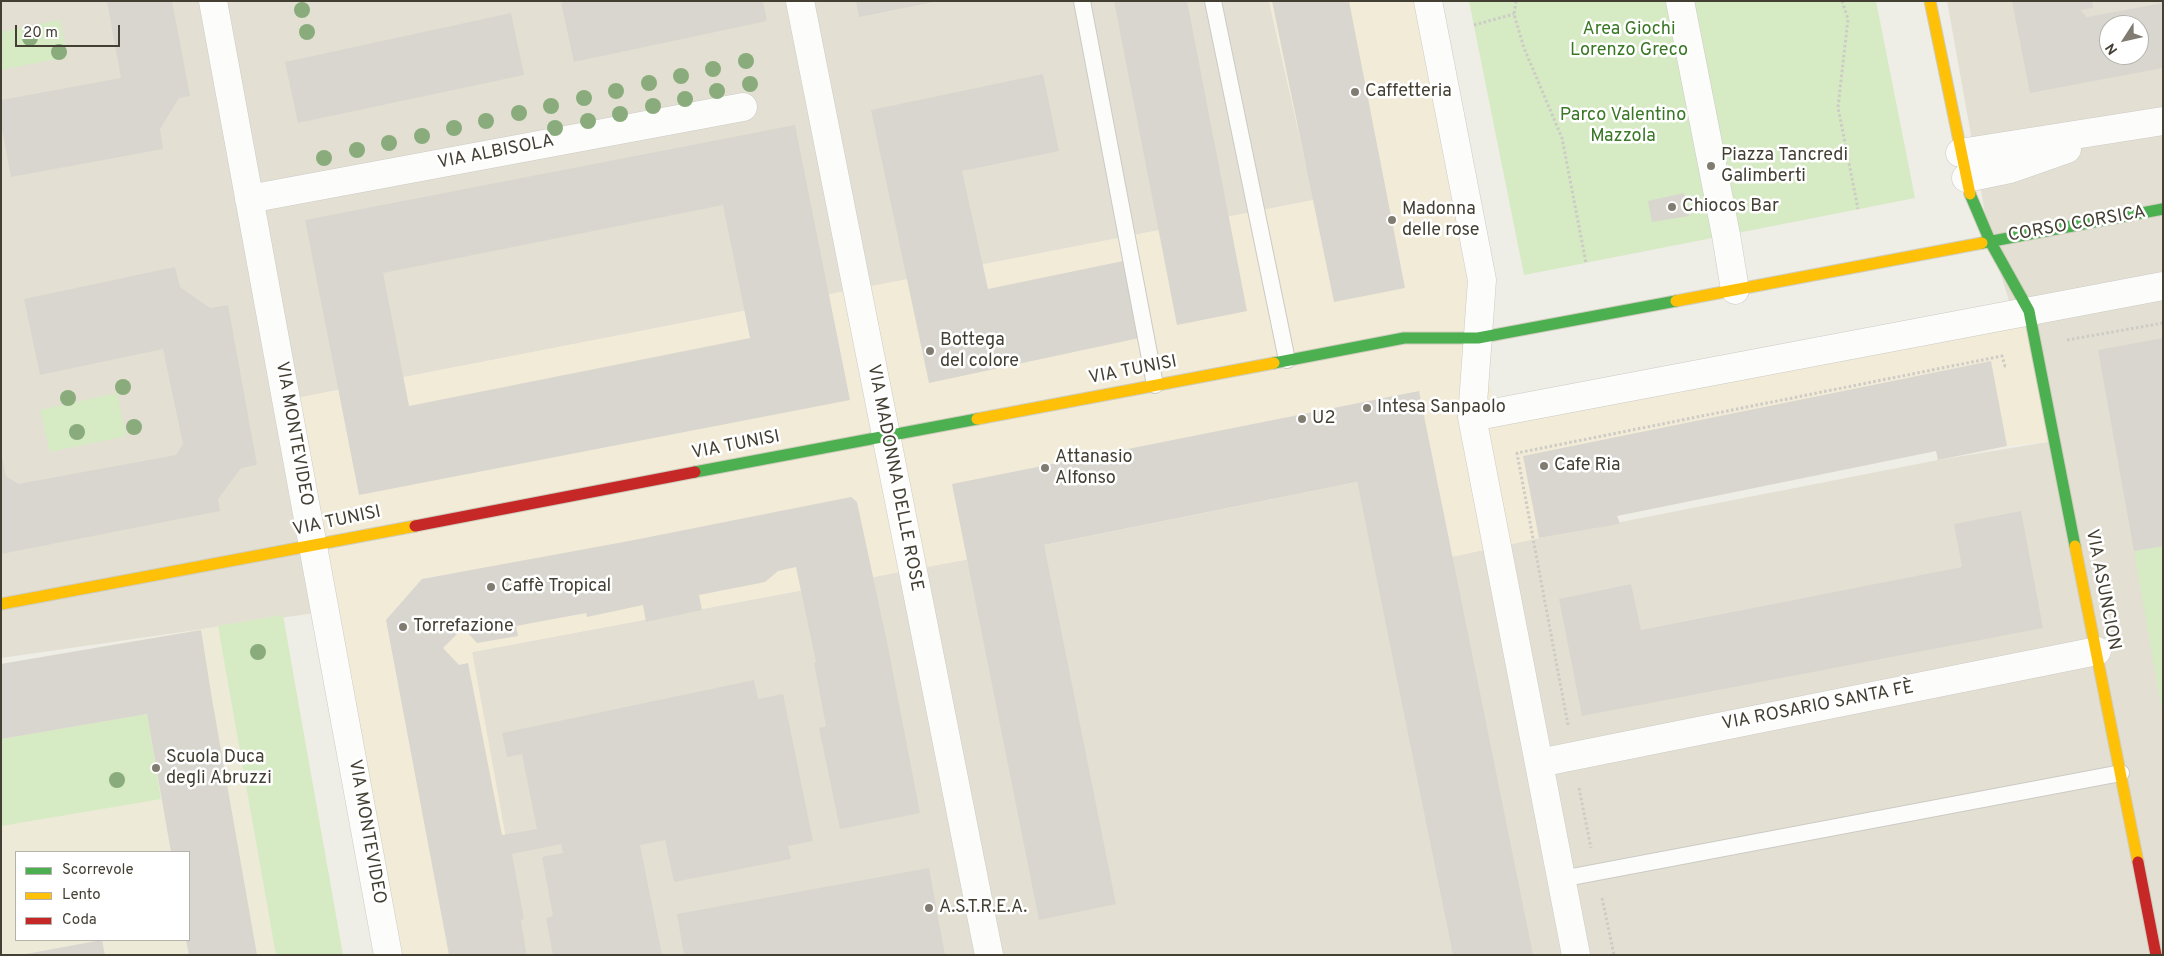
<!DOCTYPE html>
<html>
<head>
<meta charset="utf-8">
<style>
	body { margin:0 }
	#map { position:relative; width:2164px; height:956px; overflow:hidden; background:#eeede6; font-family:Overpass,sans-serif }
	canvas { display:block }
	.frame { position:absolute; inset:0; border:2px solid #443f33; pointer-events:none }
	.legend { position:absolute; left:15px; top:851px; width:175px; height:90px; box-sizing:border-box; background:#fff; border:1px solid #b4b2ad; margin:0; padding:6px 9px; list-style:none; font-size:15px; color:#443f33 }
	.legend li { display:flex; align-items:center; gap:10px; height:25px }
	.legend b { width:25px; border:1px solid #b4b2ad }
	.north { position:absolute; left:2099px; top:15px; width:50px; height:50px; box-sizing:border-box; background:#fff; border:1px solid #b4b2ad; border-radius:50%; rotate:235deg; font-size:14px; font-weight:700; line-height:20px; text-align:center; color:#443f33 }
	.north::after { content:''; display:block; margin:auto; width:18px; height:22px; background:#807c72; clip-path:polygon(50% 0,100% 100%,50% 72%,0 100%) }
	.scale { position:absolute; left:15px; top:25px; width:105px; height:22px; box-sizing:border-box; border:2px solid #443f33; border-top:0; padding-left:6px; font-size:15px; line-height:18px; white-space:nowrap; color:#443f33; -webkit-text-stroke:4px #fff; paint-order:stroke }
</style>
</head>
<body>
<div id="map">
<canvas width="2164" height="956"></canvas>
<div class="frame"></div>
<ul class="legend">
<li><b style="height:6px;background:#4caf50"></b>Scorrevole</li>
<li><b style="height:6px;background:#ffc107"></b>Lento</li>
<li><b style="height:6px;background:#c62828"></b>Coda</li>
</ul>
<div class="north">N</div>
<div class="scale">20 m</div>
</div>
<script>
const ctx = document.querySelector('canvas').getContext('2d');
ctx.lineJoin = 'round';
function fill(path, color) { ctx.fillStyle = color; ctx.fill(path, 'evenodd'); }
const toPath = rows => new Path2D(rows.map(r => 'M' + r).join(''));
function stroke(path, color, width, dash) { ctx.strokeStyle = color; ctx.lineWidth = width; ctx.lineCap = dash ? 'butt' : 'round'; ctx.setLineDash(dash || []); ctx.stroke(path); }
function drawText(font, color, halo, rows, align = 'center') {
  ctx.font = font + ' Overpass,sans-serif'; ctx.lineWidth = 5; ctx.setLineDash([]); ctx.textBaseline = 'middle'; ctx.strokeStyle = halo; ctx.fillStyle = color; for (const [text, x, y, turn = 0] of rows) {
    ctx.save(); ctx.translate(x, y); ctx.rotate((+turn || 0) * Math.PI / 180); ctx.textAlign = isNaN(turn) ? turn : align; if (halo) ctx.strokeText(text, 0, 0); ctx.fillText(text, 0, 0); ctx.restore();
  }
}
const residential = toPath([
	[1,1,1269,1,1314,200,287,400,315,613,1,658],
	[1947,1,2163,1,2163,955,527,955,472,652,1044,545,1357,482,1376,573,1539,538,1938,460,2054,441,1990,241],
	[2109,25,2139,25,2139,55,2109,55]
]);
const commercial = toPath([
	[1269,1,1414,1,1478,338,1497,413,2029,311,2055,441,2007,446,1938,460,1936,451,1618,516,1620,524,1539,538,1376,573,1357,482,1044,545,472,652,527,955,388,955,286,400,1314,200]
]);
const education = toPath([
	[283,615,343,955,1,955,1,664],
	[16,852,189,852,189,940,16,940]
]);
const green = toPath([
	[1469,1,1876,1,1915,198,1524,275],
	[60,20,67,57,1,70,1,32],
	[117,393,126,436,50,452,40,410],
	[2163,546,2163,705,2161,706,2134,551],
	[283,615,295,684,343,955,276,955,218,626],
	[147,714,161,799,1,826,1,739]
]);
const building = toPath([
	[107,1,172,1,190,96,179,98,160,129,163,149,11,177,1,124,1,100,121,78],
	[567,1,763,1,767,21,574,62,561,3],
	[856,1,933,1,934,2,859,17],
	[1114,1,1187,1,1247,311,1177,325],
	[1272,1,1349,1,1405,288,1334,302],
	[2012,1,2092,1,2093,8,2080,10,2087,17,2163,3,2163,68,2030,93],
	[2109,25,2139,25,2139,55,2109,55],
	[511,13,524,75,298,123,285,62],
	[1043,74,1059,151,962,171,988,289,1128,260,1144,337,929,383,871,110],
	[795,125,850,400,359,495,305,220],
	[723,205,750,338,409,406,383,273],
	[1684,193,1689,216,1652,222,1648,201],
	[175,267,180,287,210,308,228,305,257,465,241,468,218,499,220,511,1,554,1,453,6,476,18,484,176,455,183,444,163,349,40,375,24,299],
	[2163,338,2163,546,2134,551,2098,350],
	[1991,361,2007,446,1938,460,1936,451,1617,516,1620,524,1539,538,1523,456],
	[1419,391,1533,955,1453,955,1357,482,1044,545,1116,904,1039,920,952,484],
	[851,497,857,502,888,647,920,813,840,829,819,728,826,726,814,663,816,662,796,567,778,571,765,582,699,595,702,610,646,622,643,605,587,617,586,613,516,626,518,636,477,643,463,628,443,648,459,665,468,663,502,835,537,829,522,754,507,757,502,733,754,680,758,699,783,694,813,841,788,846,791,859,674,882,665,840,640,845,662,955,553,955,546,918,553,916,542,857,563,853,561,844,512,854,524,919,521,920,527,955,449,955,386,620,422,579,629,541],
	[2021,511,2043,628,1582,716,1559,599,1631,584,1641,630,1962,567,1954,524],
	[201,630,212,699,257,955,189,955,186,940,189,940,189,852,171,852,147,714,1,739,1,664],
	[929,868,945,955,684,955,677,914],
	[102,940,105,955,26,955,26,954]
]);
const path = toPath([
	[1516,1,1514,14,1524,48,1562,138,1586,263],
	[1842,1,1848,19,1838,107,1858,209],
	[1474,25,1514,14],
	[2067,340,2163,323],
	[1568,725,1517,453,2002,356,2005,366,2008,366],
	[1579,788,1591,848],
	[1602,898,1614,955]
]);
const lane = toPath([
	[1082,1,1155,385],
	[1213,1,1287,360],
	[1561,879,2121,773]
]);
const street = toPath([
	[213,1,388,955],
	[800,1,989,955],
	[1428,1,1482,280,1472,417,1576,955],
	[1680,1,1726,235,1735,290],
	[1960,153,2163,121],
	[1966,178,2010,169,2067,149],
	[249,199,743,107],
	[1472,417,2163,286],
	[1539,763,2097,651]
]);
const fast = toPath([
	[1970,194,1990,241,2029,311,2075,546],
	[1982,243,2163,209],
	[1274,363,1404,338,1478,338,1676,301],
	[695,472,977,419]
]);
const slow = toPath([
	[1930,1,1970,194],
	[1676,301,1982,243],
	[977,419,1274,363],
	[2075,546,2138,862],
	[1,604,415,526]
]);
const jam = toPath([
	[415,526,695,472],
	[2138,862,2156,955]
]);
const trees = [
	[302,10],
	[307,32],
	[30,38],
	[59,52],
	[746,61],
	[713,69],
	[681,76],
	[649,83],
	[750,84],
	[616,91],
	[717,91],
	[584,98],
	[685,99],
	[551,106],
	[653,106],
	[519,113],
	[620,114],
	[486,121],
	[588,121],
	[454,128],
	[555,128],
	[422,136],
	[389,143],
	[357,150],
	[324,158],
	[123,387],
	[68,398],
	[134,427],
	[77,432],
	[258,652],
	[117,780]
];
const markers = [
	[1355,92,5,"#807c72"],
	[1711,166,5,"#807c72"],
	[1672,207,5,"#807c72"],
	[1392,220,5,"#807c72"],
	[930,351,5,"#807c72"],
	[1367,408,5,"#807c72"],
	[1302,419,5,"#807c72"],
	[1544,466,5,"#807c72"],
	[1045,468,5,"#807c72"],
	[491,587,5,"#807c72"],
	[403,627,5,"#807c72"],
	[156,768,5,"#807c72"],
	[929,908,5,"#807c72"]
];
const parkNames = [
	["Area Giochi",1629,30],
	["Lorenzo Greco",1629,51],
	["Parco Valentino",1623,116],
	["Mazzola",1623,137]
];
const poiNames = [
	["Caffetteria",1365,92],
	["Piazza Tancredi",1721,156],
	["Galimberti",1721,177],
	["Chiocos Bar",1682,207],
	["Madonna",1402,210],
	["delle rose",1402,231],
	["Bottega",940,341],
	["del colore",940,362],
	["Intesa Sanpaolo",1377,408],
	["U2",1312,419],
	["Attanasio",1055,458],
	["Alfonso",1055,479],
	["Cafe Ria",1554,466],
	["Caffè Tropical",501,587],
	["Torrefazione",413,627],
	["Scuola Duca",166,758],
	["degli Abruzzi",166,779],
	["A.S.T.R.E.A.",939,908]
];
const streetNames = [
	["VIA ALBISOLA",496,153,-11],
	["CORSO CORSICA",2077,225,-10],
	["VIA TUNISI",1133,371,-11],
	["VIA MONTEVIDEO",293,434,80],
	["VIA TUNISI",736,446,-11],
	["VIA MADONNA DELLE ROSE",894,478,79],
	["VIA TUNISI",337,522,-12],
	["VIA ASUNCION",2102,590,79],
	["VIA ROSARIO SANTA FÈ",1818,707,-11],
	["VIA MONTEVIDEO",366,832,80]
];
fill(residential, '#e3e0d3');
fill(commercial, '#f2ebd8');
fill(education, '#edead7');
fill(green, '#d6eac4');
fill(building, '#d8d6ce');
stroke(lane, '#cccac4', 18);
stroke(street, '#cccac4', 29);
stroke(fast, '#ceccbd', 13);
stroke(slow, '#ceccbd', 13);
stroke(jam, '#ceccbd', 13);
stroke(path, '#cdcbc6', 3, [2.5, 2.5]);
stroke(lane, '#fcfcfb', 16);
stroke(street, '#fcfcfb', 28);
stroke(fast, '#4caf50', 11);
stroke(slow, '#ffc107', 11);
stroke(jam, '#c62828', 11);
ctx.fillStyle = '#8aac7c';
for (const [x, y] of trees) { ctx.beginPath(); ctx.arc(x, y, 8, 0, 2 * Math.PI); ctx.fill(); }
for (const [x, y, r, color] of markers) { const dot = new Path2D(); dot.arc(x, y, r, 0, 2 * Math.PI); ctx.fillStyle = color; ctx.fill(dot); stroke(dot, '#fff', 2); }
drawText('18px', '#397725', '#fff', parkNames);
drawText('18px', '#443f33', '#fff', poiNames, 'left');
drawText('18px', '#443f33', '#fff', streetNames);
</script>
</body>
</html>
